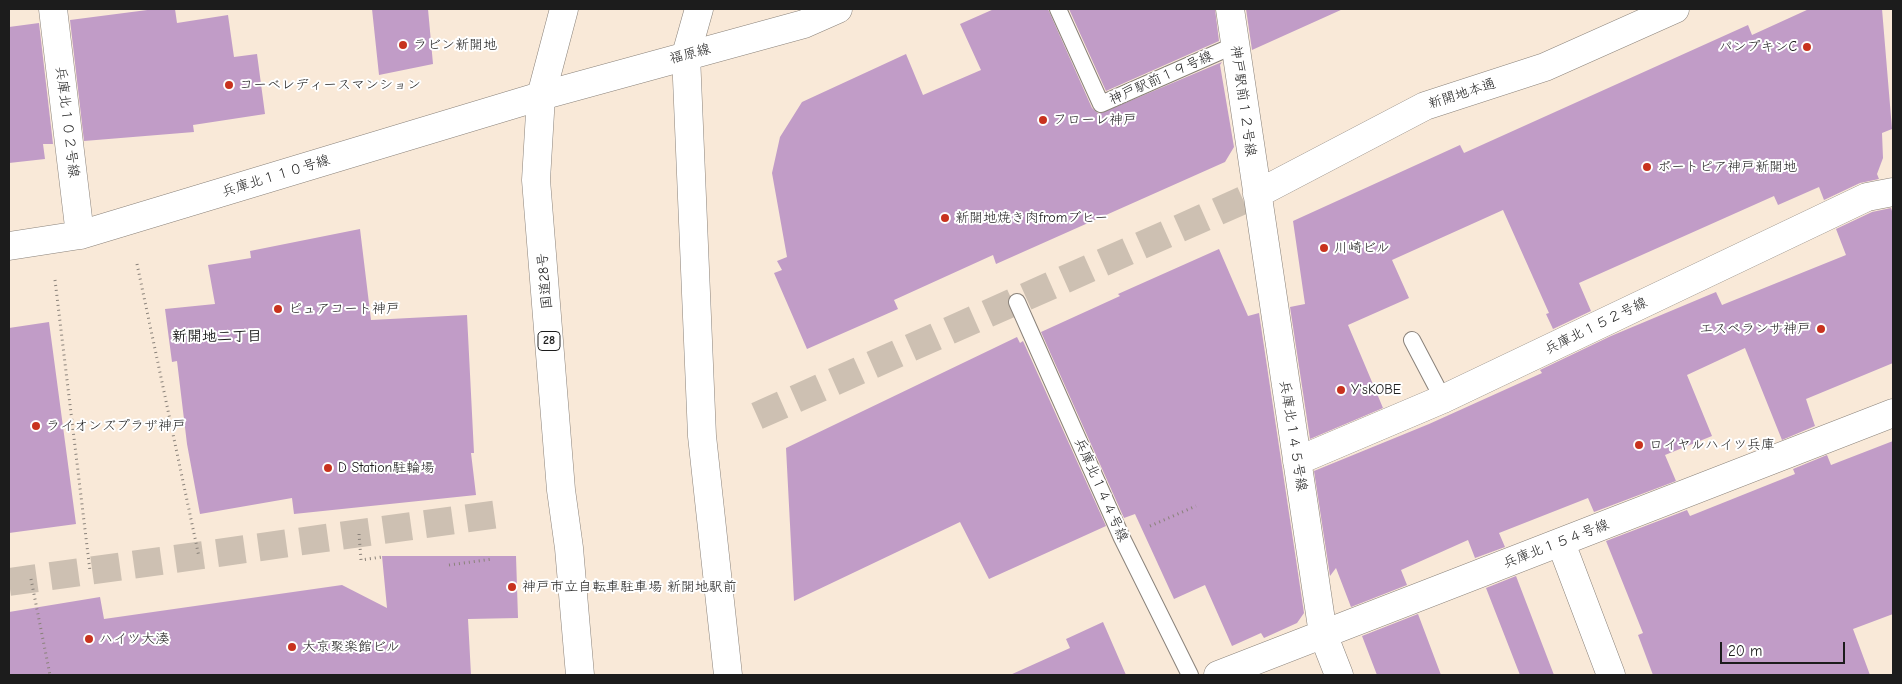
<!DOCTYPE html>
<html>
<head>
<meta charset="utf-8">
<style>
	body { margin:0 }
	#map { position:relative; width:1902px; height:684px; overflow:hidden; background:#f9e9d8; font-family:"Comic Neue",sans-serif }
	canvas { display:block }
	.frame { position:absolute; inset:0; border:10px solid #1c1c1c; pointer-events:none }
	.scale { position:absolute; left:1720px; top:642px; width:125px; height:22px; box-sizing:border-box; border:2px solid #1c1c1c; border-top:0; padding-left:6px; font-size:15px; line-height:18px; white-space:nowrap; color:#1c1c1c; -webkit-text-stroke:4px #fff; paint-order:stroke }
</style>
</head>
<body>
<div id="map">
<canvas width="1902" height="684"></canvas>
<div class="frame"></div>
<div class="scale">20 m</div>
</div>
<script>
const ctx = document.querySelector('canvas').getContext('2d');
ctx.lineJoin = 'round';
function fill(path, color) { ctx.fillStyle = color; ctx.fill(path, 'evenodd'); }
const toPath = rows => new Path2D(rows.map(r => 'M' + r).join(''));
function stroke(path, color, width, dash) { ctx.strokeStyle = color; ctx.lineWidth = width; ctx.lineCap = dash ? 'butt' : 'round'; ctx.setLineDash(dash || []); ctx.stroke(path); }
function drawText(font, color, halo, rows, align = 'center') {
  ctx.font = font + ' "Comic Neue","Klee One",sans-serif'; ctx.lineWidth = 4; ctx.setLineDash([]); ctx.textBaseline = 'middle'; ctx.strokeStyle = halo; ctx.fillStyle = color; for (const [text, x, y, turn = 0] of rows) {
    ctx.save(); ctx.translate(x, y); ctx.rotate((+turn || 0) * Math.PI / 180); ctx.textAlign = isNaN(turn) ? turn : align; if (halo) ctx.strokeText(text, 0, 0); ctx.fillText(text, 0, 0); ctx.restore();
  }
}
const building = toPath([
	[155,9,175,9,177,23,228,15,234,57,257,54,265,114,193,125,194,132,84,141,70,20],
	[372,9,428,9,433,64,379,75],
	[994,9,1048,9,1092,108,1099,114,1222,62,1220,65,1234,147,1225,162,996,264,993,255,894,300,898,309,807,349,774,273,782,270,777,261,787,257,772,173,780,137,802,102,906,54,923,95,981,70,960,24],
	[1069,9,1215,9,1219,41,1106,91],
	[1246,9,1343,9,1252,50],
	[1809,9,1882,9,1892,129,1882,133,1883,158,1877,174,1879,179,1860,183,1824,200,1819,187,1778,205,1774,196,1579,283,1591,311,1553,329,1546,314,1549,313,1503,210,1392,260,1409,298,1348,325,1383,408,1310,439,1290,307,1305,304,1293,221,1460,145,1464,153,1748,25,1752,35],
	[39,23,53,144,43,144,45,159,9,163,9,27],
	[1891,208,1893,214,1893,363,1806,399,1815,426,1782,440,1745,348,1687,375,1712,436,1665,455,1676,481,1594,512,1588,498,1499,533,1505,547,1475,558,1468,540,1401,570,1407,585,1351,607,1336,568,1330,576,1314,471,1429,424,1542,373,1540,370,1611,336,1716,292,1722,305,1846,255,1836,229,1872,212],
	[360,229,371,320,467,315,474,453,471,453,476,495,294,514,292,498,200,514,187,444,177,361,172,362,165,309,215,304,208,265,251,258,250,251],
	[1219,249,1248,316,1259,313,1304,613,1297,623,1264,638,1261,633,1232,646,1205,585,1174,599,1135,514,1124,518,1041,332,1120,296,1118,294],
	[49,322,76,524,9,533,9,328],
	[1017,337,1020,343,1023,341,1106,526,989,579,960,522,794,601,786,448],
	[1893,441,1893,614,1853,629,1870,675,1653,675,1638,635,1643,633,1606,541,1687,510,1690,516,1795,474,1793,469,1827,455,1831,465],
	[382,556,516,556,518,618,468,619,471,675,9,675,9,612,100,597,104,619,342,585,387,608],
	[1516,576,1554,675,1520,675,1486,588],
	[1418,614,1441,675,1377,675,1362,636],
	[1103,622,1126,675,1010,675,1070,648,1066,639]
]);
const streetTunnel = toPath([
	[757,416,1257,194],
	[9,582,498,514]
]);
const path = toPath([
	[137,264,199,557],
	[55,280,90,571],
	[1150,526,1196,506],
	[359,534,361,560,382,557],
	[449,565,493,559],
	[31,579,50,675]
]);
const lane = toPath([
	[1058,9,1101,104,1235,45],
	[1017,302,1122,538,1190,675],
	[1412,340,1443,399]
]);
const street = toPath([
	[53,9,80,235],
	[1230,9,1323,634,1339,675],
	[1257,194,1425,106,1545,67,1675,9],
	[9,246,80,235,541,96],
	[1297,461,1443,399,1867,197,1893,192],
	[1561,543,1611,675],
	[1218,675,1893,413]
]);
const secondary = toPath([
	[541,96,804,24,838,9]
]);
const highway = toPath([
	[564,9,541,96,536,180,561,490,569,548,580,675],
	[699,9,686,55,702,436,728,675]
]);
const markers = [
	[403,45,5,"#c8321e"],
	[1807,47,5,"#c8321e"],
	[229,85,5,"#c8321e"],
	[1043,120,5,"#c8321e"],
	[1647,167,5,"#c8321e"],
	[945,218,5,"#c8321e"],
	[1324,248,5,"#c8321e"],
	[278,309,5,"#c8321e"],
	[1821,329,5,"#c8321e"],
	[1341,390,5,"#c8321e"],
	[36,426,5,"#c8321e"],
	[1639,445,5,"#c8321e"],
	[328,468,5,"#c8321e"],
	[512,587,5,"#c8321e"],
	[89,639,5,"#c8321e"],
	[292,647,5,"#c8321e"]
];
const shields = [
	[549,341,22]
];
const shieldNames = [
	["28",549,341]
];
const poiNames = [
	["ラビン新開地",413,45],
	["パンプキンC",1797,47,"right"],
	["コーベレディースマンション",239,85],
	["フローレ神戸",1053,120],
	["ポートピア神戸新開地",1657,167],
	["新開地焼き肉fromブヒー",955,218],
	["川崎ビル",1334,248],
	["ピュアコート神戸",288,309],
	["エスペランサ神戸",1811,329,"right"],
	["Y'sKOBE",1351,390],
	["ライオンズプラザ神戸",46,426],
	["ロイヤルハイツ兵庫",1649,445],
	["D Station駐輪場",338,468],
	["神戸市立自転車駐車場 新開地駅前",522,587],
	["ハイツ大湊",99,639],
	["大京聚楽館ビル",302,647]
];
const streetNames = [
	["福原線",690,54,-15],
	["神戸駅前１９号線",1161,78,-24],
	["新開地本通",1462,94,-18],
	["神戸駅前１２号線",1243,101,82],
	["兵庫北１０２号線",67,122,83],
	["兵庫北１１０号線",276,176,-17],
	["国道28号",545,281,-95],
	["兵庫北１５２号線",1596,326,-26],
	["兵庫北１４５号線",1293,436,81],
	["兵庫北１４４号線",1101,490,66],
	["兵庫北１５４号線",1556,544,-21]
];
const neighbourhoodNames = [
	["新開地二丁目",217,337]
];
fill(building, '#c19cc7');
stroke(streetTunnel, '#cdc0b2', 28, [28, 14]);
stroke(lane, '#8a827a', 18);
stroke(street, '#8a827a', 29);
stroke(secondary, '#8a827a', 29);
stroke(highway, '#8a827a', 29);
stroke(path, '#8a827a', 3, [1, 4]);
stroke(lane, '#fff', 16);
stroke(street, '#fff', 28);
stroke(secondary, '#fff', 28);
stroke(highway, '#fff', 28);
for (const [x, y, r, color] of markers) { const dot = new Path2D(); dot.arc(x, y, r, 0, 2 * Math.PI); ctx.fillStyle = color; ctx.fill(dot); stroke(dot, '#fff', 2); }
for (const [x, y, w] of shields) { const box = new Path2D(); box.roundRect(x - w / 2, y - 9.5, w, 19, 4); ctx.fillStyle = '#fff'; ctx.fill(box); stroke(box, '#1c1c1c', 1); }
drawText('bold 12px', '#1c1c1c', null, shieldNames);
drawText('14px', '#1c1c1c', '#fff', poiNames, 'left');
drawText('14px', '#1c1c1c', '#fff', streetNames);
drawText('bold 15px', '#1c1c1c', '#fff', neighbourhoodNames);
</script>
</body>
</html>
